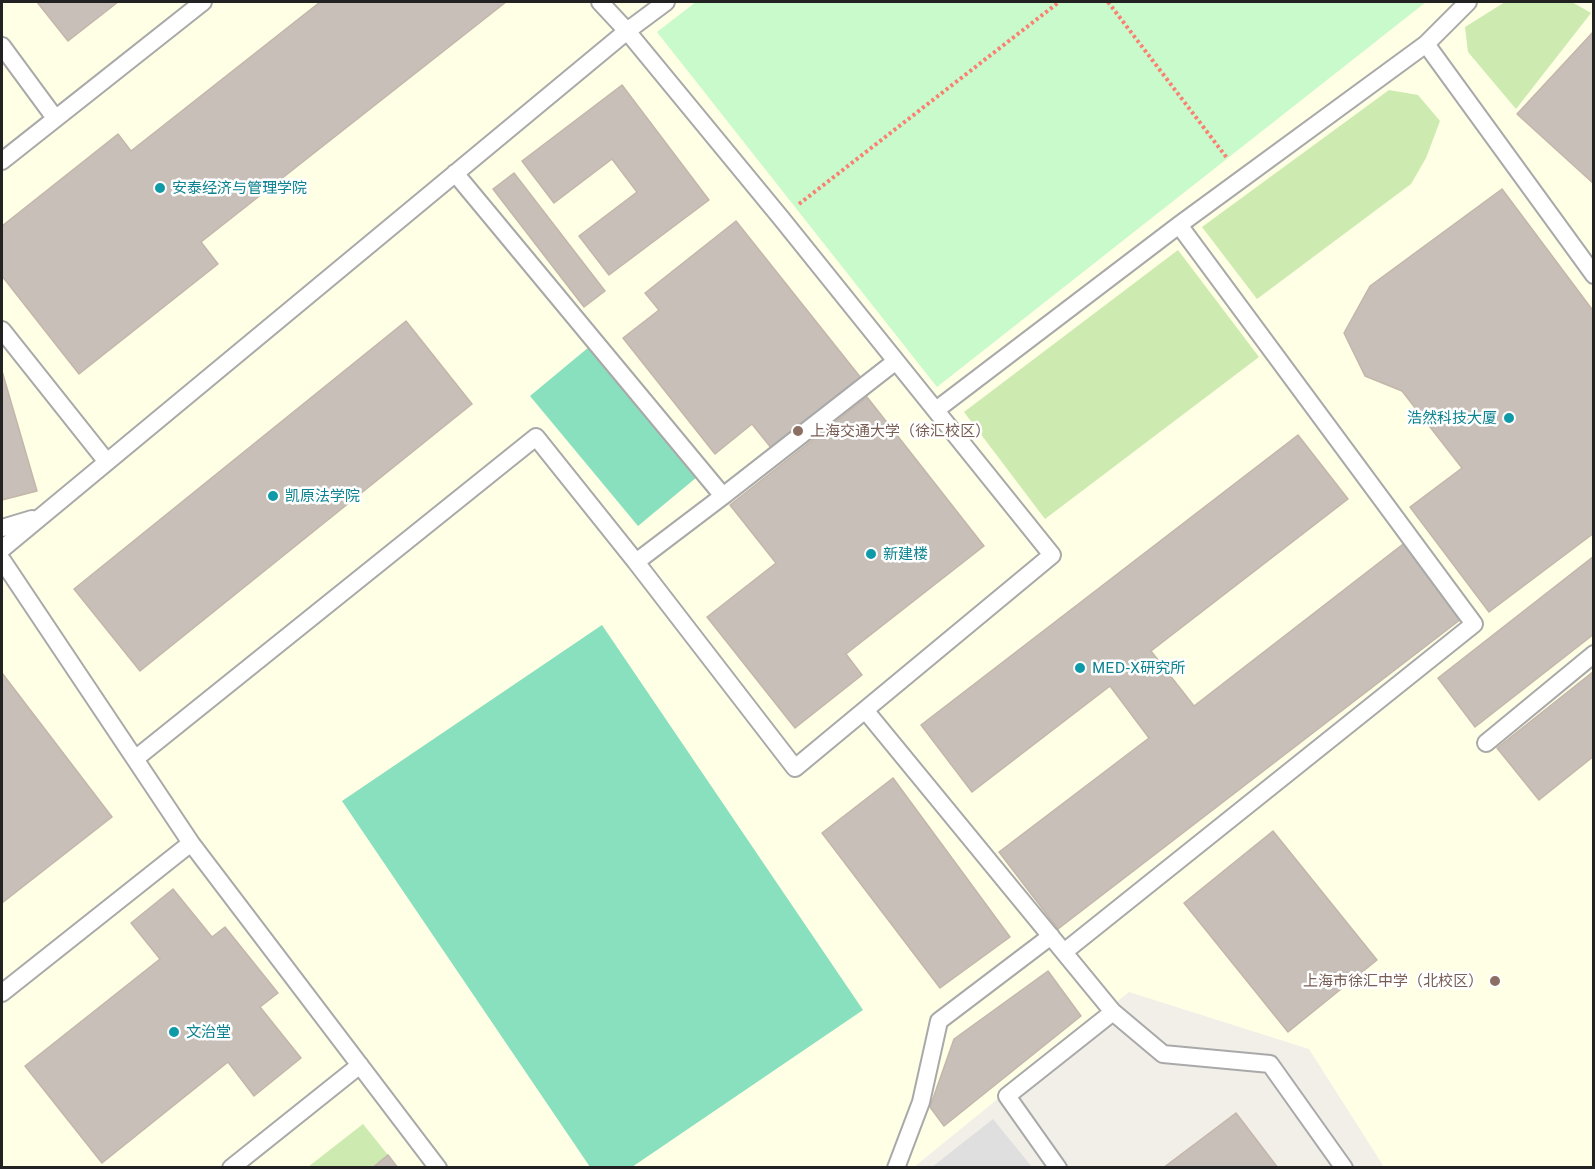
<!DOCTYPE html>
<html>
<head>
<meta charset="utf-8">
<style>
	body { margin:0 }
	#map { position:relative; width:1595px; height:1169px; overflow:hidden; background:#f2efe9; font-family:"Public Sans",sans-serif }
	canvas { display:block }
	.frame { position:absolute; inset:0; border:3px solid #222; pointer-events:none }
</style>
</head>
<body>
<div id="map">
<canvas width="1595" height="1169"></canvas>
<div class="frame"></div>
</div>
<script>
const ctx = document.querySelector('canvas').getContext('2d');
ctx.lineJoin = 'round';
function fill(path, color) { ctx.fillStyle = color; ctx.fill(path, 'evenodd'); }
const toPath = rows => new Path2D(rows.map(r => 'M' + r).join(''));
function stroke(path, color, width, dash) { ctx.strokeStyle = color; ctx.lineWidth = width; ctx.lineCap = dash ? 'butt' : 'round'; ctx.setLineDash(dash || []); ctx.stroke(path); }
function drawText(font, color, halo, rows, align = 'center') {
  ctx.font = font + ' "Public Sans","Noto Sans SC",sans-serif'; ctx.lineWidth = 5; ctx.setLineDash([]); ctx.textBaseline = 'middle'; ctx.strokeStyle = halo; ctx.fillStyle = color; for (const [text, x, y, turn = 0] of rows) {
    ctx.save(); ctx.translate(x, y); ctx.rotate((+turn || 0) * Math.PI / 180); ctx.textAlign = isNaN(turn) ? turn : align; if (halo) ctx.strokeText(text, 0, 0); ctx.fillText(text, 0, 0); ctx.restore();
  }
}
const residential = toPath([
	[993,1119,1032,1167,932,1167]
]);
const education = toPath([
	[2,2,1593,2,1593,1167,1384,1167,1309,1049,1129,992,914,1167,2,1168]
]);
const grass = toPath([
	[1505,2,1572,2,1591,13,1516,109,1468,52,1465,27],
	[1389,90,1418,95,1440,121,1426,158,1411,184,1257,299,1202,227],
	[1178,250,1259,357,1045,519,964,412],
	[363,1124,388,1155,372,1167,308,1167]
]);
const park = toPath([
	[696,2,1426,2,937,387,657,32]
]);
const pitch = toPath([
	[589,347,697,477,638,526,530,396],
	[602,625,863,1010,632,1167,590,1167,342,801]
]);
const building = toPath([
	[37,2,118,2,68,41,37,2],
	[320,2,506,2,201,242,218,264,79,374,2,276,2,226,118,134,131,151,320,2],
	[1594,31,1594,184,1517,114,1594,31],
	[622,85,709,200,609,275,579,236,637,192,612,159,554,203,522,161,622,85],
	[514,173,605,291,584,307,493,189,514,173],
	[1502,189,1594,312,1594,533,1489,612,1410,507,1462,468,1402,391,1365,376,1344,333,1370,286,1502,189],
	[736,221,861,378,772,449,752,424,715,454,623,338,659,310,645,293,736,221],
	[406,321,472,404,140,671,74,589,406,321],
	[2,371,37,491,2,500,2,371],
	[867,397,984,546,846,654,862,675,795,728,707,617,776,563,730,505,867,397],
	[1298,435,1348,499,1151,651,1194,706,1407,541,1465,616,1058,929,999,852,1149,738,1110,686,972,792,921,725,1298,435],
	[1594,556,1594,634,1475,727,1438,678,1594,556],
	[1594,671,1594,756,1539,800,1497,748,1594,671],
	[2,673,112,817,2,903,2,673],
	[893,778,1010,937,940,988,822,833,893,778],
	[1273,831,1377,960,1288,1032,1184,903,1273,831],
	[173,889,212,937,225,927,278,993,260,1007,301,1058,254,1096,228,1062,102,1163,25,1066,160,959,131,923,173,889],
	[1048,971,1081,1016,944,1126,930,1107,954,1039,1048,971],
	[1236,1113,1278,1168,1163,1168,1236,1113],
	[388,1155,398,1168,372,1168,388,1155]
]);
const path = toPath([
	[1108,2,1227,158],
	[799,204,1059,2]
]);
const lane = toPath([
	[1468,2,1426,44,1594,275],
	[2,46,55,118],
	[2,161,203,2],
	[2,330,107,462],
	[936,410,1179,225,1426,44],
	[723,496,896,361],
	[2,528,32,519],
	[2,549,627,31,600,2],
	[2,560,135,759],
	[636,562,795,768,1052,555,781,218,627,31,666,2],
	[865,710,1113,1012,1007,1096,1058,1168],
	[1486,743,1594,654],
	[191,843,135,759,536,437,636,562,723,496,455,173],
	[1064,952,1474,624,1179,225],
	[2,993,191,843,438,1168],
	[1113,1012,1163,1054,1270,1064,1344,1168],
	[231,1168,360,1065],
	[896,1168,921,1102,939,1021,1051,936]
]);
const markers = [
	[160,188,6,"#0f9aa8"],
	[1509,418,6,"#0f9aa8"],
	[798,431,6,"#8d6e63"],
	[273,496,6,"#0f9aa8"],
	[871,554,6,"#0f9aa8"],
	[1080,668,6,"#0f9aa8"],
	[1495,981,6,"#8d6e63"],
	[174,1032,6,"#0f9aa8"]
];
const cultureNames = [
	["安泰经济与管理学院",172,188],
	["浩然科技大厦",1497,418,"right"],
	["凯原法学院",285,496],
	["新建楼",883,554],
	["MED-X研究所",1092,668],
	["文治堂",186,1032]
];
const educationNames = [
	["上海交通大学（徐汇校区）",810,431],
	["上海市徐汇中学（北校区）",1483,981,"right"]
];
fill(residential, '#e0dfdf');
fill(education, '#ffffe5');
fill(grass, '#cdebb0');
fill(park, '#c8facc');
fill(pitch, '#88e0be');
fill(building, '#c7bfb8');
stroke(building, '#c4b6ab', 1.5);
stroke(lane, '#a9a9a9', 20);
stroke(path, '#fa8072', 4, [3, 3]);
stroke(lane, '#fff', 16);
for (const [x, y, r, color] of markers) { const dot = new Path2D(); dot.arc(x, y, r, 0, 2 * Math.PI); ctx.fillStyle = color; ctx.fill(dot); stroke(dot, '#fff', 2); }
drawText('15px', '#0d838f', '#fff', cultureNames, 'left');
drawText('15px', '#785e54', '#fff', educationNames, 'left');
</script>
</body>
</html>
